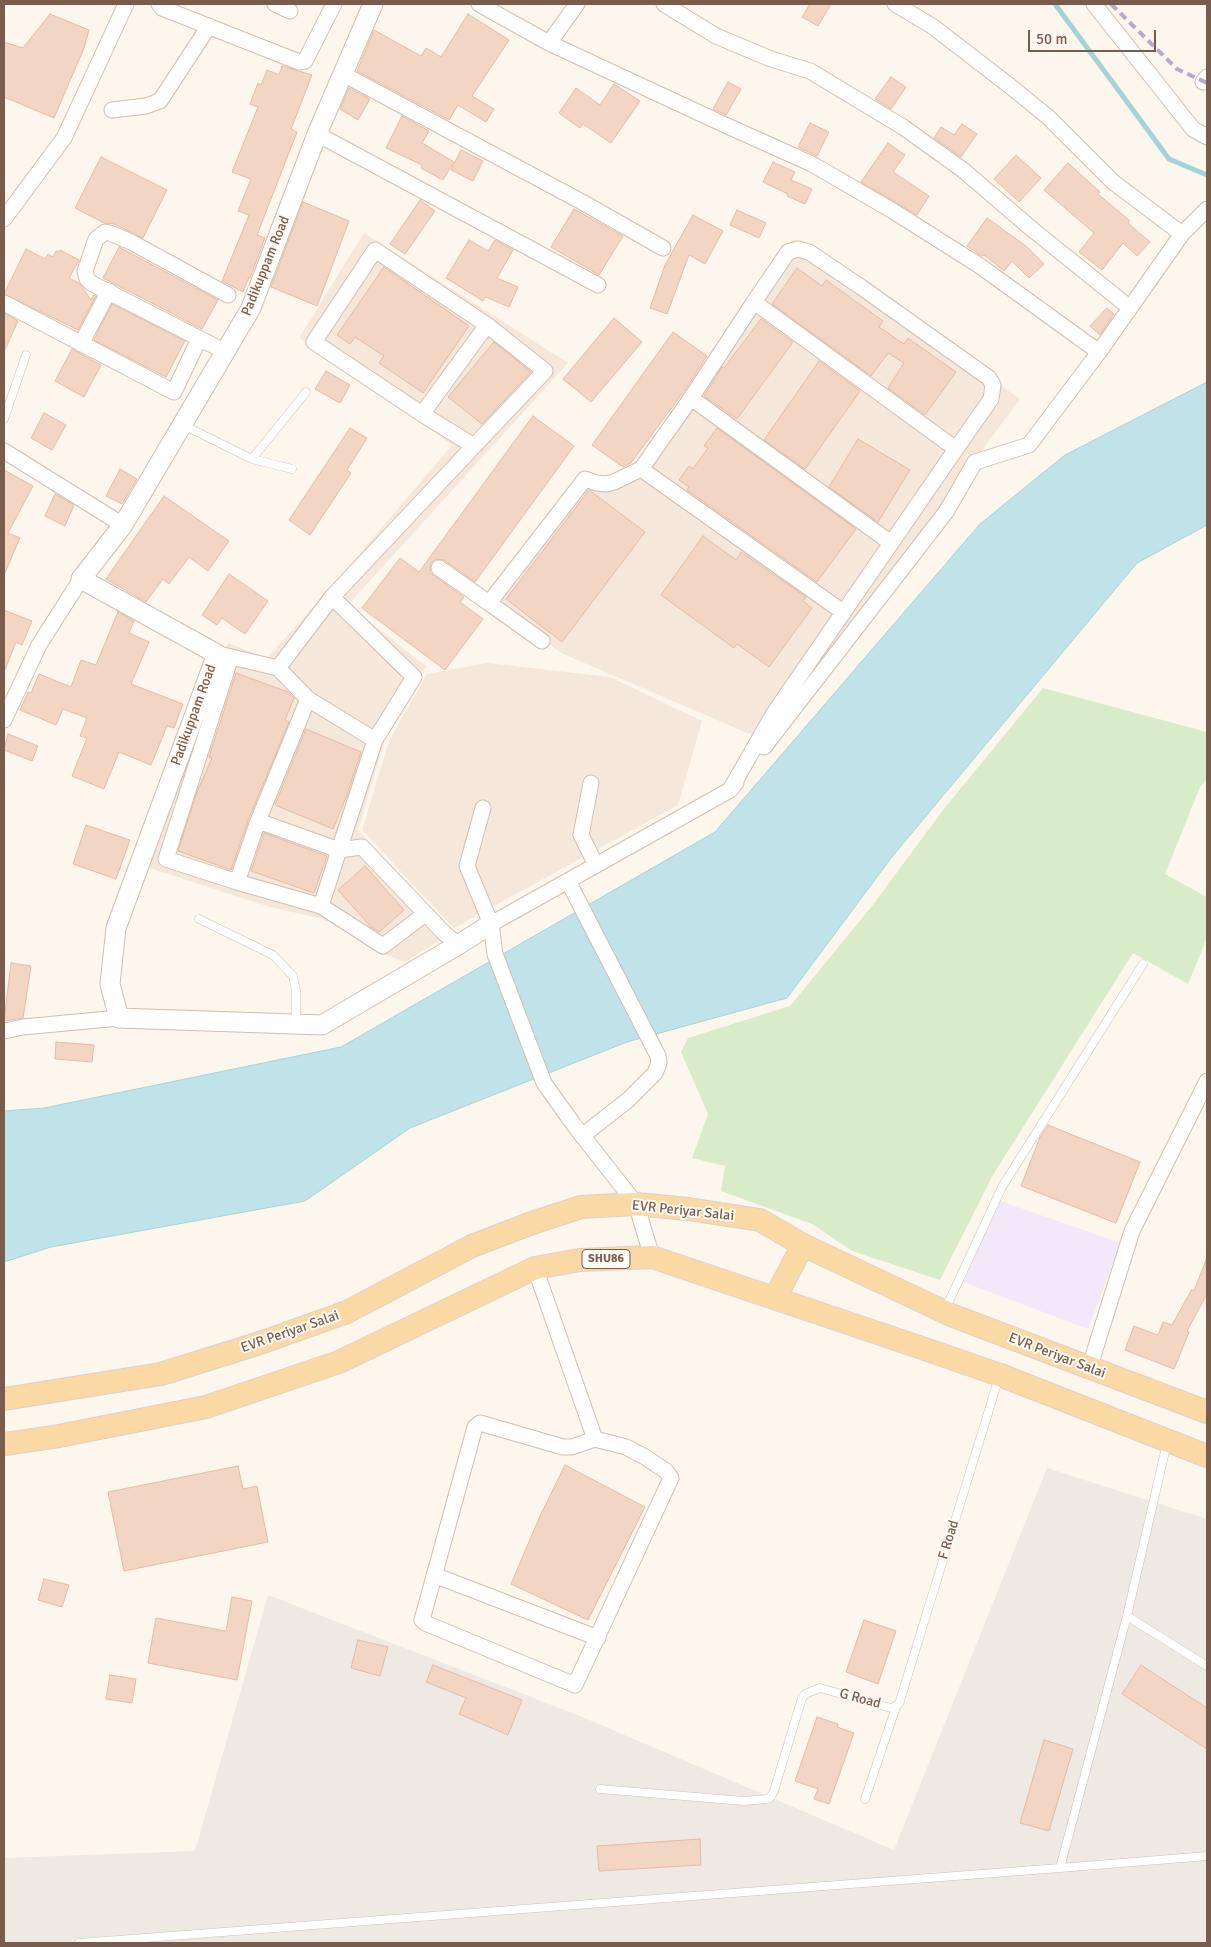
<!DOCTYPE html>
<html>
<head>
<meta charset="utf-8">
<style>
	body { margin:0 }
	#map { position:relative; width:1211px; height:1947px; overflow:hidden; background:#fdf6ec; font-family:Signika,sans-serif }
	canvas { display:block }
	.frame { position:absolute; inset:0; border:5px solid #7a5c4d; pointer-events:none }
	.scale { position:absolute; left:1028px; top:30px; width:128px; height:22px; box-sizing:border-box; border:2px solid #7a5c4d; border-top:0; padding-left:6px; font-size:15px; line-height:18px; white-space:nowrap; color:#7a5c4d; -webkit-text-stroke:4px #fffaf3; paint-order:stroke }
</style>
</head>
<body>
<div id="map">
<canvas width="1211" height="1947"></canvas>
<div class="frame"></div>
<div class="scale">50 m</div>
</div>
<script>
const ctx = document.querySelector('canvas').getContext('2d');
ctx.lineJoin = 'round';
function fill(path, color) { ctx.fillStyle = color; ctx.fill(path, 'evenodd'); }
const toPath = rows => new Path2D(rows.map(r => 'M' + r).join(''));
function stroke(path, color, width, dash) { ctx.strokeStyle = color; ctx.lineWidth = width; ctx.lineCap = dash ? 'butt' : 'round'; ctx.setLineDash(dash || []); ctx.stroke(path); }
function drawText(font, color, halo, rows, align = 'center') {
  ctx.font = font + ' Signika,sans-serif'; ctx.lineWidth = 4; ctx.setLineDash([]); ctx.textBaseline = 'middle'; ctx.strokeStyle = halo; ctx.fillStyle = color; for (const [text, x, y, turn = 0] of rows) {
    ctx.save(); ctx.translate(x, y); ctx.rotate((+turn || 0) * Math.PI / 180); ctx.textAlign = isNaN(turn) ? turn : align; if (halo) ctx.strokeText(text, 0, 0); ctx.fillText(text, 0, 0); ctx.restore();
  }
}
const residential = toPath([
	[364,233,568,363,348,605,426,666,385,739,358,830,451,933,405,962,367,947,347,930,319,918,270,907,146,867,228,643,267,658,333,585,452,445,299,338],
	[793,239,1020,399,766,741,561,653,492,601,589,476,617,476,632,470],
	[487,663,610,677,702,721,678,805,454,928,362,830,389,741,427,674]
]);
const industrial = toPath([
	[1047,1468,1207,1519,1207,1943,4,1943,4,1858,195,1851,268,1595,580,1716,894,1850]
]);
const education = toPath([
	[1000,1201,1121,1243,1088,1329,963,1282]
]);
const green = toPath([
	[1043,688,1207,732,1207,779,1200,787,1165,874,1207,897,1207,938,1188,984,1133,953,993,1175,940,1280,852,1251,812,1224,721,1191,725,1166,692,1158,708,1114,681,1052,688,1038,790,1006,872,906,943,810]
]);
const water = toPath([
	[1207,382,1207,525,1137,563,891,858,787,998,627,1042,410,1128,305,1201,51,1247,4,1262,4,1111,44,1108,341,1047,715,832,980,524,1065,455,1207,382]
]);
const stream = toPath([
	[1055,4,1169,159,1207,175]
]);
const building = toPath([
	[810,4,831,4,818,26,802,17,810,4],
	[50,14,89,30,84,48,54,118,4,97,4,42,23,48,50,14],
	[468,14,509,40,472,96,494,109,486,122,458,105,449,120,357,71,374,30,421,56,426,48,441,57,468,14],
	[282,66,312,75,291,129,297,132,257,235,265,238,250,278,249,277,243,292,222,281,249,215,238,211,251,179,232,172,258,107,250,104,258,83,261,85,267,70,279,75,282,66],
	[891,77,906,87,891,109,875,99,891,77],
	[728,82,741,89,726,115,713,109,728,82],
	[614,84,640,101,611,143,583,124,580,128,559,113,576,88,600,105,614,84],
	[349,88,370,99,358,120,340,109,349,88],
	[402,116,429,131,422,143,454,162,443,180,421,168,422,165,386,148,402,116],
	[810,123,829,132,817,156,798,147,810,123],
	[962,124,977,134,961,157,934,138,941,127,954,135,962,124],
	[888,143,905,155,893,172,929,196,917,215,861,182,888,143],
	[461,150,483,161,473,181,451,170,461,150],
	[1016,155,1041,178,1019,202,994,179,1016,155],
	[101,157,167,190,143,238,114,224,104,223,75,208,101,157],
	[773,162,795,172,791,180,812,189,805,204,787,196,788,194,763,182,773,162],
	[1068,163,1100,192,1098,194,1130,221,1128,223,1150,242,1137,256,1123,243,1102,270,1079,252,1094,233,1044,190,1068,163],
	[420,200,435,211,405,254,390,244,420,200],
	[303,202,349,221,317,306,271,287,303,202],
	[574,209,623,236,599,275,551,247,574,209],
	[737,210,766,223,759,238,730,225,737,210],
	[693,215,723,231,705,264,689,255,667,314,650,308,665,265,693,215],
	[987,218,1026,246,1044,264,1029,278,1012,261,1004,271,984,255,982,256,967,246,987,218],
	[469,240,488,251,495,240,513,250,497,278,518,287,509,307,486,297,483,301,446,278,469,240],
	[119,247,218,300,202,329,103,278,119,247],
	[26,249,45,259,48,254,53,257,56,251,58,252,60,250,79,260,69,278,79,283,91,300,94,295,96,296,78,330,4,294,26,249],
	[384,267,469,326,423,393,379,363,384,356,355,337,350,344,337,335,384,267],
	[797,268,822,286,826,280,883,321,879,327,904,344,908,338,956,372,925,415,888,388,904,363,888,353,871,376,772,304,797,268],
	[112,304,185,341,166,377,94,340,112,304],
	[1107,308,1114,314,1100,335,1090,326,1107,308],
	[4,313,18,321,4,352,4,313],
	[614,318,642,342,591,402,563,379,614,318],
	[761,319,793,342,737,419,704,396,722,367,724,368,761,319],
	[673,332,707,356,687,387,631,463,623,467,592,445,673,332],
	[494,342,531,372,482,424,448,397,494,342],
	[72,349,101,365,84,397,55,381,72,349],
	[819,361,860,391,805,469,764,440,819,361],
	[326,371,350,385,340,403,315,389,326,371],
	[44,413,66,425,52,450,31,438,44,413],
	[533,416,574,446,475,582,444,560,436,559,431,563,430,572,433,575,464,597,460,602,483,619,445,670,362,608,400,558,419,572,533,416],
	[350,428,367,438,347,470,351,473,310,535,289,520,350,428],
	[717,428,856,529,817,582,687,490,689,487,679,480,689,466,693,469,708,448,704,446,717,428],
	[858,439,910,470,878,522,829,487,858,439],
	[120,469,137,479,122,504,106,496,120,469],
	[4,470,33,486,8,533,20,538,4,575,4,470],
	[589,490,645,532,562,642,506,599,589,490],
	[55,494,74,505,65,526,45,516,55,494],
	[164,496,229,541,208,571,189,557,169,584,163,579,146,602,106,579,164,496],
	[703,536,736,560,741,552,806,597,803,601,812,608,769,667,737,644,734,648,661,595,703,536],
	[229,574,268,601,245,634,222,618,217,625,202,615,229,574],
	[4,610,32,621,22,645,16,642,5,670,4,670,4,610],
	[118,612,134,621,129,633,149,642,131,684,183,704,174,728,167,726,151,765,119,752,104,789,72,776,87,738,80,736,87,718,63,709,56,725,20,710,28,692,31,693,39,674,71,687,81,660,96,665,118,612],
	[236,673,288,692,294,698,285,720,289,722,249,818,231,870,178,851,197,792,212,758,209,757,236,673],
	[306,729,361,752,347,795,333,829,275,805,306,729],
	[8,734,38,746,32,761,4,750,8,734],
	[86,825,130,840,116,879,73,864,86,825],
	[264,833,327,856,314,893,251,871,264,833],
	[365,866,404,910,379,932,371,927,338,890,365,866],
	[11,963,31,966,23,1018,4,1021,11,963],
	[56,1042,94,1045,92,1062,55,1059,56,1042],
	[1048,1125,1140,1162,1116,1223,1021,1186,1040,1137,1048,1125],
	[1206,1260,1207,1294,1187,1331,1189,1332,1174,1369,1125,1350,1134,1326,1158,1335,1163,1322,1172,1325,1192,1289,1194,1291,1206,1260],
	[565,1465,645,1507,588,1620,511,1584,540,1516,565,1465],
	[238,1466,243,1489,257,1486,268,1542,124,1571,108,1492,238,1466],
	[44,1579,69,1585,62,1607,38,1600,44,1579],
	[232,1597,252,1601,237,1680,148,1663,156,1618,226,1631,232,1597],
	[864,1620,896,1631,878,1684,846,1672,864,1620],
	[358,1640,388,1647,380,1676,351,1668,358,1640],
	[433,1665,522,1700,508,1735,459,1714,466,1698,426,1682,433,1665],
	[1141,1665,1207,1708,1207,1749,1122,1694,1141,1665],
	[110,1675,136,1679,132,1703,106,1699,110,1675],
	[817,1717,838,1724,837,1727,854,1733,829,1804,814,1799,818,1789,795,1781,817,1717],
	[1044,1740,1073,1749,1049,1831,1020,1823,1044,1740],
	[700,1839,701,1865,599,1871,597,1846,700,1839]
]);
const service = toPath([
	[4,419,26,355],
	[183,425,252,459,292,469],
	[252,459,306,392],
	[199,919,273,955,293,976,296,991,296,1025],
	[945,1310,1002,1187,1143,964],
	[1167,1443,1127,1616,1060,1868,1207,1856],
	[1127,1616,1207,1666],
	[600,1789,744,1801,766,1799,770,1798,774,1791,802,1698,805,1694,820,1688,891,1708,899,1704,999,1377],
	[865,1799,896,1707],
	[79,1943,1060,1868]
]);
const minor = toPath([
	[159,4,162,8,299,62,305,61,334,4],
	[275,4,290,11],
	[479,4,549,43,723,124,812,164,893,211,980,266,1099,352],
	[664,4,716,36,771,59,810,71,903,127,963,170,1033,230,1130,308],
	[895,4,932,26,1010,86,1048,117,1113,182,1182,234],
	[1094,4,1193,129,1207,137],
	[549,43,577,4],
	[343,74,582,202,663,248],
	[1203,82,1207,77],
	[112,110,146,106,160,101,209,26],
	[317,134,598,285],
	[4,219,64,138,126,4],
	[375,250,487,325,545,371,474,446,422,414,314,342,375,250],
	[754,302,788,252,798,249,809,252,861,287,989,378,993,385,991,399,956,449],
	[4,303,174,392,199,339],
	[81,344,109,291],
	[226,352,91,283,87,279,85,271,96,239,105,232,110,233,131,242,228,295],
	[691,398,891,543],
	[422,414,487,325],
	[4,451,123,525],
	[439,568,489,603,585,479,597,483,606,484,614,482,641,469],
	[332,597,414,677,375,740],
	[489,603,542,641],
	[223,655,278,668,332,597,474,446],
	[231,657,166,859,237,882,258,821,308,699,278,668],
	[4,720,39,645,81,579],
	[764,747,946,512,975,462,1029,445,1099,352,1182,234,1207,209],
	[591,783,581,835,596,865],
	[730,790,774,713,956,449,754,302,691,398,641,469,843,612],
	[483,808,467,866,491,924,495,954,544,1083,574,1125,636,1204,652,1257],
	[258,821,339,850,375,740,308,699],
	[568,881,658,1056,659,1063,655,1073,628,1100,582,1136],
	[237,882,321,906,339,850,362,847,444,933,458,945],
	[321,906,383,946,425,914],
	[491,924,730,790,736,783],
	[4,1031,23,1027,119,1018],
	[535,1268,595,1439],
	[1089,1369,1132,1231,1207,1081],
	[480,1423,563,1447,572,1447,595,1439,626,1447,645,1457,666,1471,671,1478,575,1685,425,1623,422,1620,475,1427,480,1423],
	[434,1575,598,1638]
]);
const tertiary = toPath([
	[373,4,317,134,251,308,123,525,81,579,217,654,116,928,110,984,119,1018,322,1025,458,945,491,924]
]);
const primary = toPath([
	[775,1298,803,1245],
	[4,1399,161,1374,260,1343,347,1312,472,1246,532,1223,581,1207,636,1204,688,1209,760,1220,803,1245,951,1315,1207,1412],
	[4,1444,59,1436,206,1407,339,1362,535,1268,580,1260,652,1257,919,1347,1000,1375,1207,1456]
]);
const rail = toPath([
	[1111,4,1177,69,1207,83]
]);
const shields = [
	[606,1259,48]
];
const shieldNames = [
	["SHU86",606,1259]
];
const streetNames = [
	["Padikuppam Road",266,266,-68],
	["Padikuppam Road",194,715,-70],
	["EVR Periyar Salai",683,1211,6],
	["EVR Periyar Salai",290,1332,-19],
	["EVR Periyar Salai",1057,1356,21],
	["F Road",949,1540,-73],
	["G Road",860,1699,15]
];
fill(residential, '#f5e8da');
fill(industrial, '#efe9e4');
fill(education, '#f3e8fa');
fill(green, '#d8ecc9');
fill(water, '#bfe3e8');
stroke(water, '#a5d3da', 1);
stroke(stream, '#a5d3da', 5);
fill(building, '#f3d5c3');
stroke(building, '#e6bba3', 1);
stroke(service, '#d1beb0', 9);
stroke(minor, '#d1beb0', 17);
stroke(tertiary, '#d1beb0', 21);
stroke(primary, '#dad1cd', 24);
stroke(service, '#fff', 8);
stroke(minor, '#fff', 15);
stroke(tertiary, '#fff', 19);
stroke(primary, '#fbd9a5', 22);
stroke(rail, '#b9a8c9', 4, [8, 5]);
for (const [x, y, w] of shields) { const box = new Path2D(); box.roundRect(x - w / 2, y - 9.5, w, 19, 4); ctx.fillStyle = '#fffaf3'; ctx.fill(box); stroke(box, '#7a5c4d', 1); }
drawText('bold 12px', '#7a5c4d', null, shieldNames);
drawText('14px', '#7a5c4d', '#fffaf3', streetNames);
</script>
</body>
</html>
